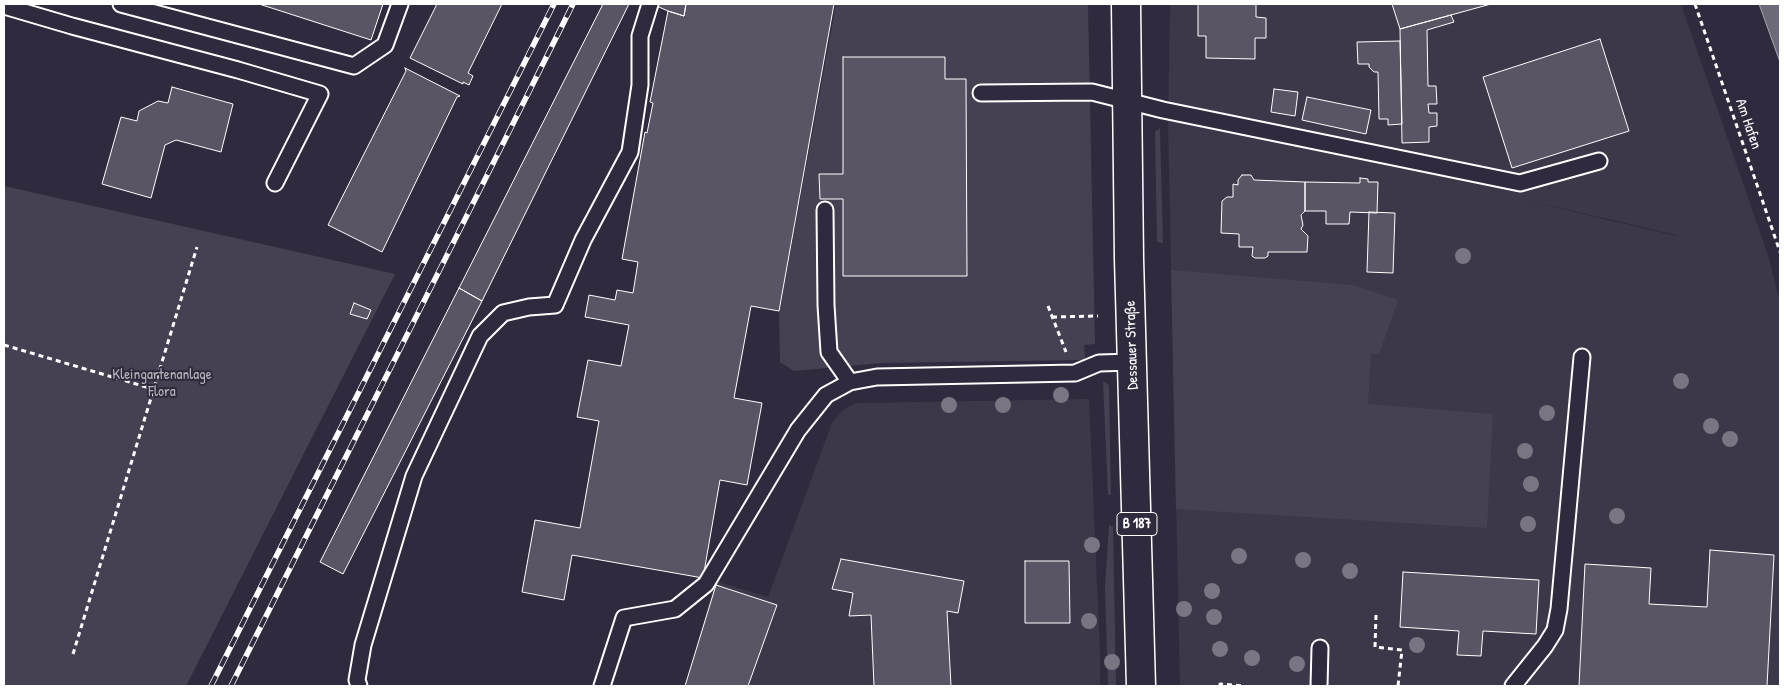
<!DOCTYPE html>
<html>
<head>
<meta charset="utf-8">
<style>
	body { margin:0 }
	#map { position:relative; width:1784px; height:690px; overflow:hidden; background:#2f2a3d; font-family:"Patrick Hand",sans-serif }
	canvas { display:block }
	.frame { position:absolute; inset:0; border:5px solid #fff; pointer-events:none }
</style>
</head>
<body>
<div id="map">
<canvas width="1784" height="690"></canvas>
<div class="frame"></div>
</div>
<script>
const ctx = document.querySelector('canvas').getContext('2d');
ctx.lineJoin = 'round';
function fill(path, color) { ctx.fillStyle = color; ctx.fill(path, 'evenodd'); }
const toPath = rows => new Path2D(rows.map(r => 'M' + r).join(''));
function stroke(path, color, width, dash) { ctx.strokeStyle = color; ctx.lineWidth = width; ctx.lineCap = dash ? 'butt' : 'round'; ctx.setLineDash(dash || []); ctx.stroke(path); }
function drawText(font, color, halo, rows, align = 'center') {
  ctx.font = font + ' "Patrick Hand",sans-serif'; ctx.lineWidth = 4; ctx.setLineDash([]); ctx.textBaseline = 'middle'; ctx.strokeStyle = halo; ctx.fillStyle = color; for (const [text, x, y, turn = 0] of rows) {
    ctx.save(); ctx.translate(x, y); ctx.rotate((+turn || 0) * Math.PI / 180); ctx.textAlign = isNaN(turn) ? turn : align; if (halo) ctx.strokeText(text, 0, 0); ctx.fillText(text, 0, 0); ctx.restore();
  }
}
const built = toPath([
	[1170,4,1681,4,1769,258,1780,304,1780,686,1180,686,1168,123],
	[1523,199,1676,235,1677,236,1608,220],
	[1089,399,1100,650,1100,686,685,686,715,581,768,597,832,423,844,409,857,403]
]);
const green = toPath([
	[836,4,1088,4,1095,344,1084,345,1085,360,882,363,794,371,780,362,779,314],
	[1160,128,1163,243,1157,242,1155,132],
	[4,186,395,274,186,686,4,686],
	[1171,270,1353,285,1398,300,1379,354,1371,354,1368,404,1493,414,1487,528,1176,509],
	[1103,381,1109,385,1111,495,1108,495],
	[1109,525,1113,527,1116,686,1108,686,1105,587]
]);
const water = toPath([
	[1759,4,1780,4,1780,62,1759,4]
]);
const building = toPath([
	[259,4,383,4,371,40,259,4],
	[437,4,502,4,468,73,473,76,469,85,463,82,463,84,410,58,437,4],
	[603,4,629,4,482,301,459,288,603,4],
	[652,4,686,4,684,16,668,11,652,4],
	[686,4,834,4,779,311,751,306,734,398,762,403,747,485,720,480,703,578,572,555,564,600,522,592,535,520,580,528,599,421,577,417,588,360,621,366,629,325,585,317,589,295,615,300,617,290,633,293,638,262,622,259,645,132,647,133,653,103,650,102,668,11,684,16,686,4],
	[1198,4,1256,4,1256,17,1266,18,1266,38,1255,38,1255,59,1206,58,1206,36,1198,36,1198,4],
	[1392,4,1491,4,1400,29,1392,4],
	[1451,15,1454,22,1427,30,1428,86,1436,86,1437,104,1428,104,1429,113,1437,113,1437,126,1429,127,1429,142,1402,143,1400,29,1451,15],
	[1600,39,1629,131,1512,168,1483,77,1600,39],
	[1400,41,1402,124,1388,125,1388,119,1379,119,1378,72,1374,72,1369,67,1369,64,1358,64,1357,42,1400,41],
	[843,57,945,57,945,79,966,79,967,276,843,276,843,199,820,199,819,174,843,174,843,57],
	[405,68,460,96,457,97,382,252,328,225,406,71,405,68],
	[172,87,233,104,221,152,176,140,165,145,151,198,102,184,121,117,137,121,139,111,158,101,168,103,172,87],
	[1274,89,1298,92,1295,116,1271,112,1274,89],
	[1307,97,1371,110,1366,134,1302,120,1307,97],
	[1242,175,1251,175,1254,180,1305,182,1305,211,1301,215,1303,225,1301,229,1308,236,1307,252,1268,252,1268,256,1265,258,1255,258,1252,256,1253,247,1239,247,1239,234,1221,233,1222,201,1227,197,1233,197,1233,184,1238,185,1238,180,1242,175],
	[1360,178,1368,179,1368,182,1378,182,1377,213,1350,212,1349,224,1326,224,1326,211,1305,211,1305,182,1360,183,1360,178],
	[1369,212,1395,213,1393,273,1367,272,1369,212],
	[459,288,482,301,343,574,320,562,459,288],
	[354,303,371,310,367,319,350,314,354,303],
	[1710,550,1774,555,1767,686,1579,686,1585,564,1651,568,1649,604,1707,607,1710,550],
	[841,559,964,581,958,613,947,611,951,686,874,686,871,615,849,616,853,593,832,589,841,559],
	[1025,561,1069,561,1070,623,1025,623,1025,561],
	[1403,572,1539,580,1536,634,1483,631,1481,656,1457,655,1459,631,1400,627,1403,572],
	[716,585,777,605,748,686,685,686,716,585]
]);
const path = toPath([
	[1695,4,1780,252],
	[1048,306,1066,352],
	[1052,317,1098,316],
	[4,345,153,389],
	[1376,615,1375,647,1402,650,1398,686],
	[73,654,197,247],
	[1220,686,1220,684,1244,686]
]);
const lane = toPath([
	[121,4,354,66,385,45,400,4],
	[4,6,72,26,238,70,320,94,275,183],
	[981,93,1092,92,1163,110,1520,183,1599,161],
	[825,210,826,305,829,352,850,382],
	[359,686,357,680,363,645,414,476,480,336,503,313,529,307,555,305,583,240,630,152,640,85,640,36,650,4],
	[602,686,624,618,675,609,706,584,798,430,826,395,850,382,877,377,1075,373,1099,363,1132,362],
	[1319,686,1320,648],
	[1513,686,1545,646,1555,630,1559,609,1582,357]
]);
const primary = toPath([
	[1126,4,1129,259,1141,686]
]);
const rail = toPath([
	[211,686,554,4],
	[231,686,573,4]
]);
const trees = [
	[1463,256],
	[1681,381],
	[1061,395],
	[949,405],
	[1003,405],
	[1547,413],
	[1711,426],
	[1730,439],
	[1525,451],
	[1531,484],
	[1617,516],
	[1528,524],
	[1092,545],
	[1239,556],
	[1303,560],
	[1350,571],
	[1212,591],
	[1184,609],
	[1214,617],
	[1089,621],
	[1417,645],
	[1220,649],
	[1252,658],
	[1112,662],
	[1297,664]
];
const shields = [
	[1137,524,40]
];
const shieldNames = [
	["B 187",1137,524]
];
const streetNames = [
	["Am Hafen",1748,124,71],
	["Dessauer Straße",1132,345,-92]
];
const parkNames = [
	["Kleingartenanlage",162,375],
	["Flora",162,392]
];
fill(built, '#3c3749');
fill(green, '#464152');
fill(water, '#6d6a77');
stroke(water, '#a7a6ad', 1);
fill(building, '#595564');
stroke(building, '#fff', 1);
stroke(lane, '#fff', 19);
stroke(primary, '#fff', 31);
stroke(path, '#fff', 3, [5, 4]);
stroke(lane, '#2f2a3d', 15);
stroke(primary, '#2f2a3d', 28);
stroke(rail, '#fff', 5.5);
stroke(rail, '#2f2a3d', 4, [11]);
ctx.fillStyle = '#797582';
for (const [x, y] of trees) { ctx.beginPath(); ctx.arc(x, y, 8, 0, 2 * Math.PI); ctx.fill(); }
for (const [x, y, w] of shields) { const box = new Path2D(); box.roundRect(x - w / 2, y - 11.5, w, 23, 4); ctx.fillStyle = '#2f2a3d'; ctx.fill(box); stroke(box, '#fff', 1); }
drawText('bold 14px', '#fff', null, shieldNames);
drawText('15px', '#fff', '#2f2a3d', streetNames);
drawText('15px', '#b5b3ba', '#2f2a3d', parkNames);
</script>
</body>
</html>
